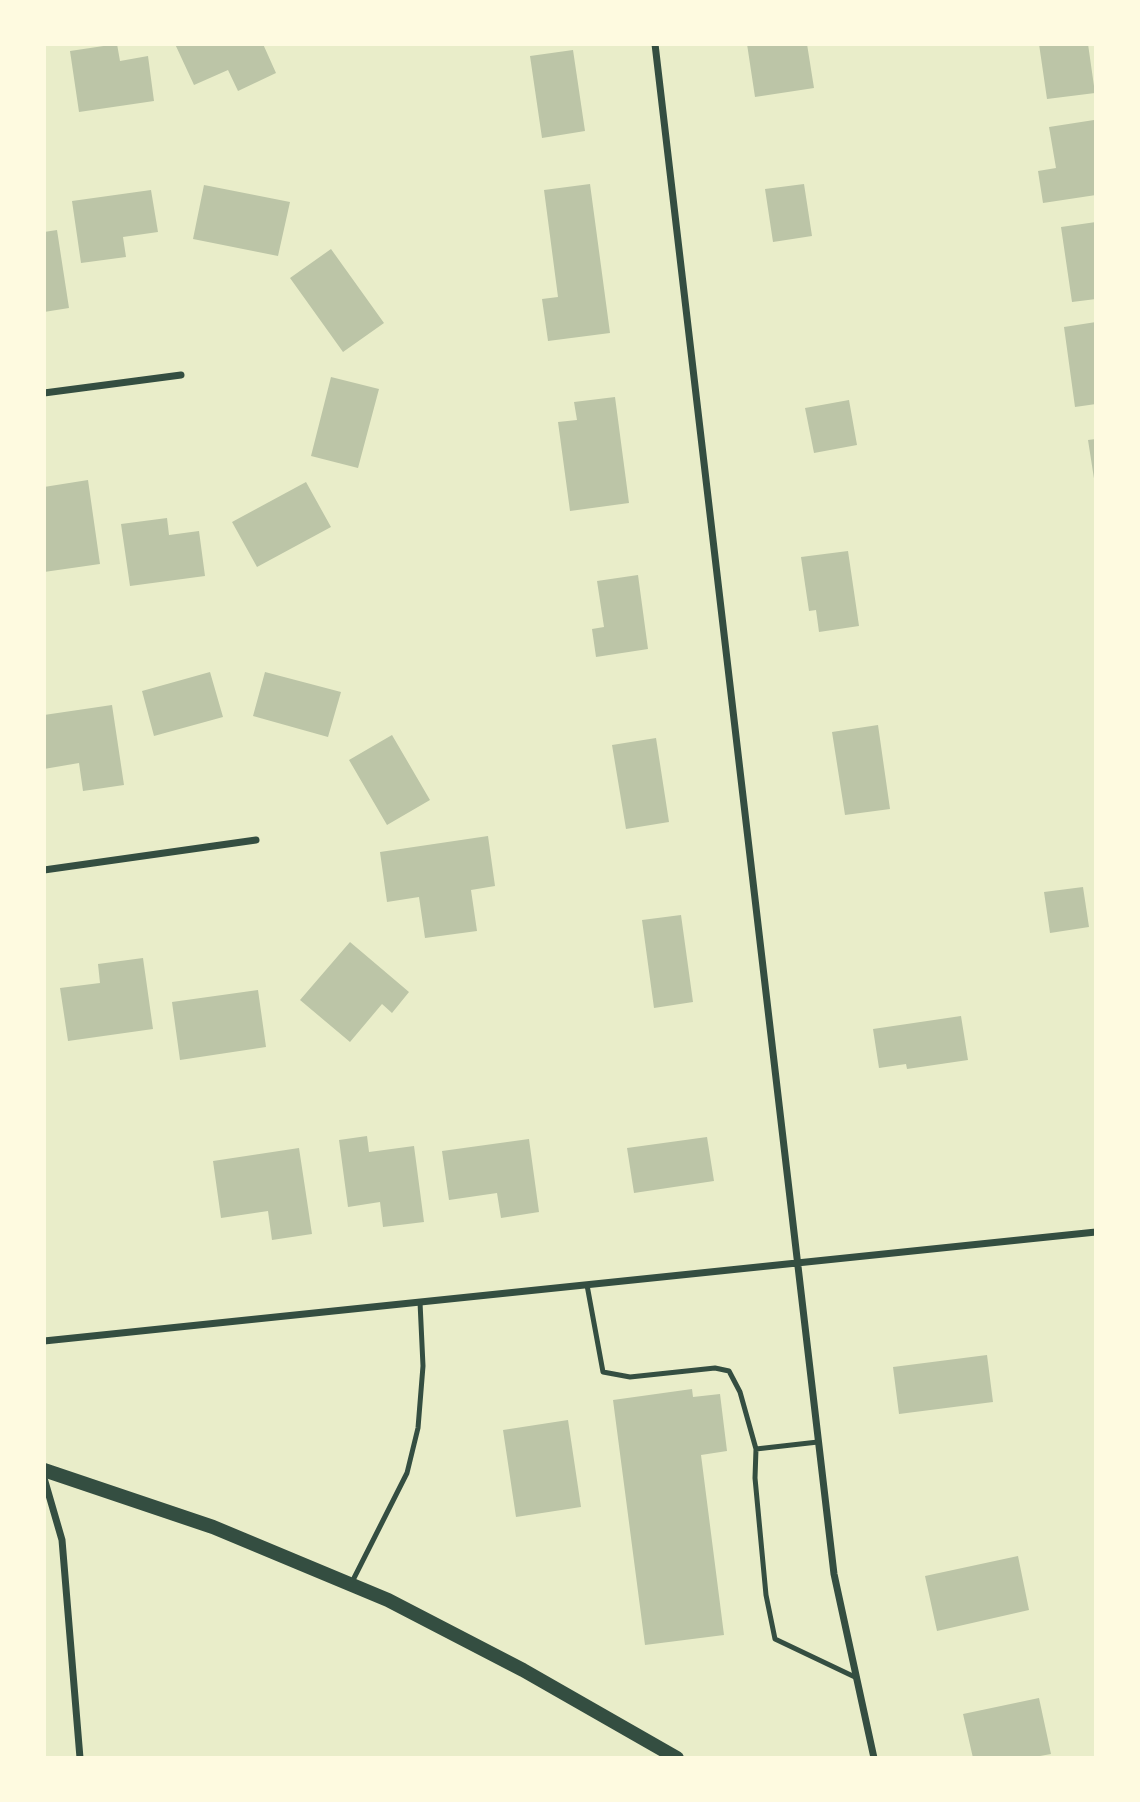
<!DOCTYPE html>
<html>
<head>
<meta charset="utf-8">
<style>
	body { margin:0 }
	#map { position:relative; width:1140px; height:1802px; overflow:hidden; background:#e9edc9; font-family:Jost,sans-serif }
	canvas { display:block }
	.frame { position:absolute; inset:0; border:46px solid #fefae0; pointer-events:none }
</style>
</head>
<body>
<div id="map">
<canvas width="1140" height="1802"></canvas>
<div class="frame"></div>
</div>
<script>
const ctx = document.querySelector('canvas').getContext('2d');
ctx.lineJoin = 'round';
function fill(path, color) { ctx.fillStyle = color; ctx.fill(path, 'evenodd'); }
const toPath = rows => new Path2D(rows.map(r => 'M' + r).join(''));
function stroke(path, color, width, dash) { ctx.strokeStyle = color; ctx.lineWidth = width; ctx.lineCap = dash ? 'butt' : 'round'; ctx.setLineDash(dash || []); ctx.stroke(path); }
const building = toPath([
	[117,44,120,61,148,56,154,101,79,112,70,51],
	[175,44,263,44,276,73,238,91,228,70,194,85],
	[747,44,807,44,814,88,755,97],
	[1039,44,1088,44,1095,93,1047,99],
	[573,50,585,131,542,138,530,56],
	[1094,120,1096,137,1096,195,1043,203,1038,171,1056,168,1049,127],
	[590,184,610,333,548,341,542,299,558,297,544,190],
	[804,184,812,236,773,242,765,189],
	[204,185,290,202,278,256,193,239],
	[151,190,158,232,123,237,126,257,81,263,72,201],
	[1096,222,1096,299,1072,302,1061,227],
	[57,230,69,308,44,312,44,232],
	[331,249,384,323,343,352,290,278],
	[1096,322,1096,404,1075,407,1064,327],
	[331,377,379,389,358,468,311,456],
	[615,397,629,503,570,511,558,422,577,420,574,402],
	[849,400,857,445,814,453,805,408],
	[1096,439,1096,485,1095,485,1088,440],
	[88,480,100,564,44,572,44,487],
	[306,482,331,527,257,567,232,522],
	[167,518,169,535,199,531,205,576,130,586,121,524],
	[848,551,859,626,819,632,816,610,809,611,801,557],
	[638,575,648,649,596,657,592,629,604,627,597,581],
	[210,672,223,717,154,736,142,691],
	[265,672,341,692,328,737,253,716],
	[112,705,124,785,83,791,79,763,44,769,44,715],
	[878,725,890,809,845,815,832,732],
	[392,735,430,800,387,825,349,760],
	[656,738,669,822,626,829,612,745],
	[488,836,495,886,471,890,477,931,425,938,419,897,387,902,380,852],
	[1083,887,1089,927,1050,933,1044,892],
	[681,915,693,1002,654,1008,642,920],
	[350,942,409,992,392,1013,382,1004,350,1042,300,1000],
	[143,958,153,1029,68,1041,60,988,100,983,98,964],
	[258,990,266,1047,180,1060,172,1002],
	[961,1016,968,1060,907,1069,906,1064,879,1068,873,1029],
	[367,1136,369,1152,414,1146,424,1222,383,1227,380,1202,348,1207,339,1140],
	[707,1137,714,1181,634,1193,627,1148],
	[529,1139,539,1212,501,1218,497,1193,449,1200,442,1151],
	[299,1148,312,1234,272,1240,268,1211,221,1218,213,1161],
	[987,1355,993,1402,899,1414,893,1367],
	[692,1389,693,1397,720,1394,727,1451,701,1455,724,1635,645,1645,613,1400],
	[568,1420,581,1507,516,1517,503,1430],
	[1018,1556,1029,1610,937,1631,925,1576],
	[1039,1698,1051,1754,1029,1758,973,1758,963,1714]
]);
const service = toPath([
	[587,1285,603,1372,630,1377,715,1368,729,1371,740,1392,756,1449,755,1478,766,1595,775,1639,857,1678],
	[756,1449,818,1442],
	[351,1584,407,1473,418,1428,423,1366,420,1302]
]);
const minor = toPath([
	[655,44,834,1574,874,1758],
	[44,393,181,375],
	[44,870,256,840],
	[44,1341,1096,1232],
	[44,1478,62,1540,80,1758]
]);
const secondary = toPath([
	[44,1470,213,1527,388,1600,523,1670,677,1758]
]);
fill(building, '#bcc5a7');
stroke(service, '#344e41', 5);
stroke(minor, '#344e41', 7);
stroke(secondary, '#344e41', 14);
</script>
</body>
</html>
